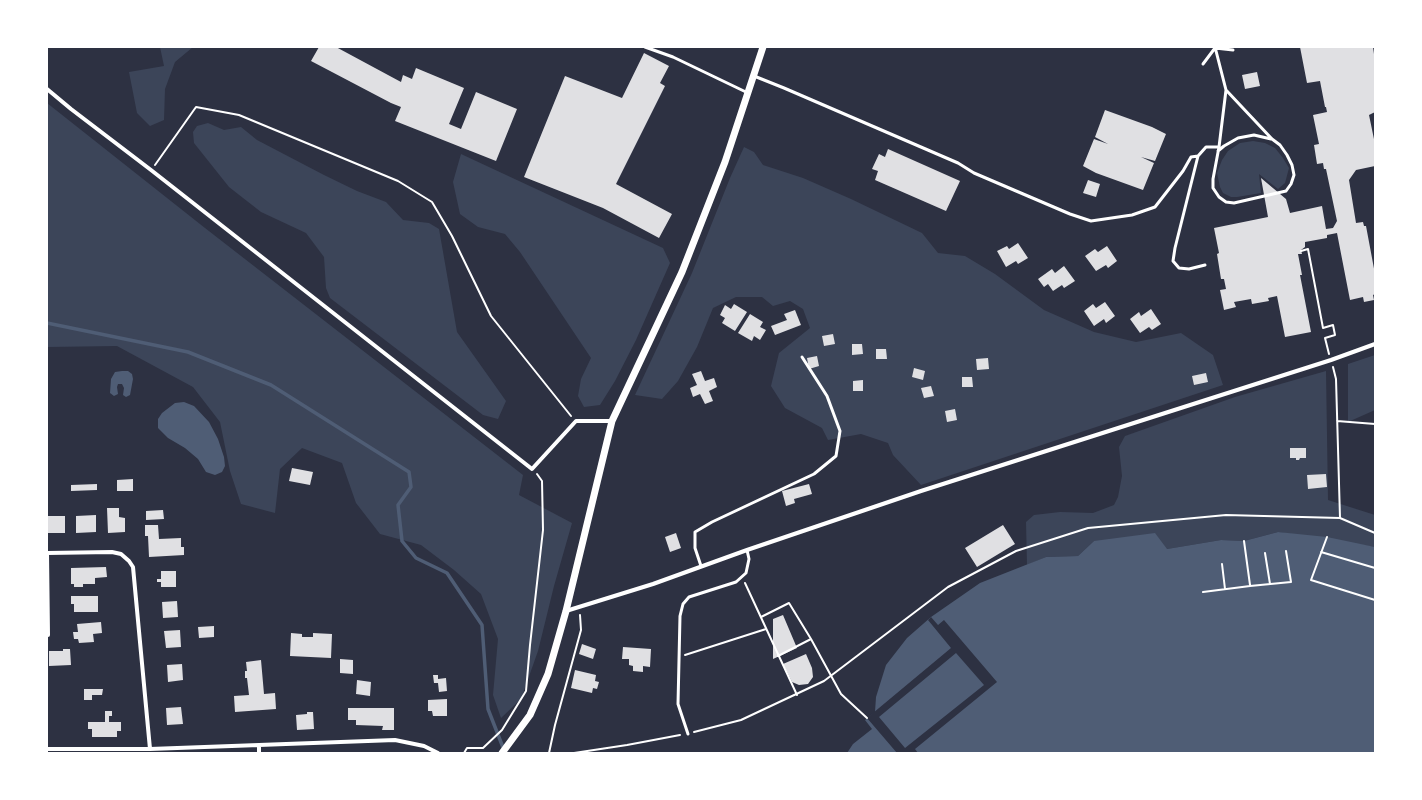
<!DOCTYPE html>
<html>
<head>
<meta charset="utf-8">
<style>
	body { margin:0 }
	#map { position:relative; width:1422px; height:800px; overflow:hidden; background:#2d3142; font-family:Barlow,sans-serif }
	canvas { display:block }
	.frame { position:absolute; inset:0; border:48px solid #fff; pointer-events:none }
</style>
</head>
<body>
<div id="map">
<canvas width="1422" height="800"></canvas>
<div class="frame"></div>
</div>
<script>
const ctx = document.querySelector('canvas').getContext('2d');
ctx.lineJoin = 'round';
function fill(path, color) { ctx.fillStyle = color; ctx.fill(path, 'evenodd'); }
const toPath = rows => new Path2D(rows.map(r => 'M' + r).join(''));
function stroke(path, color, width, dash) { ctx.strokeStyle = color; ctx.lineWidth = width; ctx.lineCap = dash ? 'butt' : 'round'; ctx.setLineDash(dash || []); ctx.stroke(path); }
const green = toPath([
	[160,47,193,47,175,62,165,89,164,120,150,126,137,113,129,72,164,66],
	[47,103,205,228,523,475,519,495,572,523,554,586,538,651,521,699,501,718,493,695,498,639,481,594,454,570,421,545,380,534,356,503,342,463,302,448,280,469,275,513,241,504,230,471,220,422,193,387,117,346,47,347],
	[208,123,224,130,241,127,257,140,324,175,357,191,386,202,403,220,429,223,439,229,457,332,506,401,498,419,483,415,330,298,326,288,324,257,306,233,261,212,229,187,194,143,193,132,197,126],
	[1253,141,1265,143,1275,148,1283,158,1289,168,1285,183,1278,189,1259,174,1261,193,1237,197,1231,197,1223,193,1220,187,1217,173,1222,160,1228,151,1240,143],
	[744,147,754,152,763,165,803,178,851,199,922,233,938,253,965,256,995,274,1044,310,1094,332,1136,342,1181,333,1213,355,1223,385,921,485,893,455,888,443,861,434,828,440,822,428,785,408,771,386,779,353,810,328,803,309,790,301,773,306,762,297,736,297,713,308,697,347,678,381,662,399,635,395,692,273,730,178],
	[461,154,663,248,670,263,636,340,615,381,600,405,584,407,578,396,581,379,591,358,520,252,505,234,478,227,460,214,453,182],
	[1375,355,1375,410,1348,422,1348,364],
	[1326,371,1328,500,1375,515,1375,547,1278,532,1244,541,1221,540,1167,549,1094,541,1078,556,1046,557,1027,565,1026,522,1034,515,1060,512,1093,513,1114,505,1118,497,1122,476,1119,447,1125,436,1235,397]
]);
const water = toPath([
	[122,371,128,371,132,374,133,379,130,395,126,397,123,395,124,388,122,384,118,384,117,387,118,394,114,396,110,393,111,379,115,372],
	[184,402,194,406,209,422,218,439,224,457,225,466,222,472,215,475,206,472,198,459,185,448,168,438,158,428,158,419,162,413,175,403],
	[1278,532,1327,537,1375,547,1375,753,847,753,853,744,872,729,865,720,875,712,876,697,886,665,907,638,931,617,980,583,1046,557,1078,556,1094,541,1155,533,1167,549,1221,540,1244,541]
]);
const pier = toPath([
	[931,617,938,625,944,620,997,682,915,749,918,753,897,753,867,718,951,648,928,620],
	[956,653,984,685,905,748,879,717]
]);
const stream = toPath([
	[47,323,188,352,271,385,409,472,411,487,398,505,402,541,416,558,447,573,482,625,488,709,504,750]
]);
const building = toPath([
	[319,47,336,47,401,82,403,75,412,79,416,68,464,88,449,124,461,129,476,92,517,109,496,161,395,121,401,107,391,103,311,61],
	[1300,47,1373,47,1374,54,1375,53,1375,112,1369,115,1375,144,1375,166,1356,170,1349,180,1356,223,1363,222,1364,226,1366,226,1375,274,1375,294,1373,295,1374,300,1364,302,1363,297,1350,300,1337,233,1327,235,1327,238,1305,242,1305,247,1301,250,1302,254,1298,254,1302,275,1300,275,1311,332,1285,337,1277,296,1268,298,1269,301,1252,304,1251,299,1234,302,1236,307,1224,310,1220,290,1226,289,1224,279,1221,279,1217,254,1219,253,1214,228,1268,217,1261,178,1286,199,1290,213,1322,206,1326,229,1333,228,1337,221,1326,169,1324,169,1323,163,1317,164,1314,145,1319,144,1313,115,1327,112,1326,107,1325,107,1320,81,1307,83],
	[644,53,669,66,660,83,665,86,616,184,672,214,659,238,603,208,524,177,565,76,622,98],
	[1257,72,1260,86,1245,89,1242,75],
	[1105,110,1152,127,1166,134,1155,161,1141,157,1154,163,1143,190,1096,173,1083,166,1094,139,1108,144,1095,137],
	[888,149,960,181,946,211,875,180,878,171,872,169,879,154,885,157],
	[1088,180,1100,184,1096,197,1083,193],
	[1018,243,1028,258,1018,264,1016,261,1006,267,997,251,1007,246,1009,249],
	[1107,246,1117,261,1108,268,1106,265,1096,271,1085,256,1095,249,1098,252],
	[1064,266,1075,281,1064,288,1062,285,1053,291,1048,284,1044,287,1038,279,1052,269,1055,273],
	[1105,302,1115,316,1106,323,1104,319,1094,326,1084,311,1093,304,1096,308],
	[734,304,747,312,735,331,722,323,725,318,720,315,725,305,731,309],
	[1151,309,1161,324,1152,330,1149,327,1140,333,1130,319,1139,312,1141,316],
	[795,310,801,325,775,335,771,326,787,320,784,314],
	[750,314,763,322,760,327,766,330,760,340,754,336,752,341,738,333],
	[833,334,835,344,824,346,822,336],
	[852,344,862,344,863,354,852,355],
	[876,349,886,349,887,359,876,359],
	[817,356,819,366,809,369,807,358],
	[988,358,989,369,977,370,976,359],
	[914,368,925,371,923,380,912,377],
	[701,371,705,381,714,378,717,387,709,391,713,401,705,404,700,394,693,397,690,388,697,385,692,374],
	[1206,373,1208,382,1194,385,1192,376],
	[962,377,972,377,973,387,962,387],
	[863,380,863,391,853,391,853,381],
	[931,386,934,396,924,398,921,388],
	[955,409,957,420,947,422,945,411],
	[1290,448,1306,448,1306,458,1300,458,1299,460,1296,460,1296,458,1290,458],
	[292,468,313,472,310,485,289,481],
	[1326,474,1327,487,1308,489,1307,475],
	[133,479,133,491,117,491,117,480],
	[97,484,97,490,71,491,71,485],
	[809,484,812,494,794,499,795,503,786,506,782,491],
	[107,508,119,508,119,517,125,518,125,532,108,533],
	[163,510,164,519,146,520,146,511],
	[96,515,96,532,76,533,76,516],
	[47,516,65,516,65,533,47,533],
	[145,525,158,525,159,539,181,538,181,547,184,547,184,555,149,557,148,536,145,536],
	[1003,525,1015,544,977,567,965,548],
	[676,533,681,548,670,552,665,537],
	[106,567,107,577,95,578,95,584,83,584,83,587,74,587,74,584,71,584,71,568],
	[161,571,176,571,176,587,161,587,161,582,157,582,157,579,161,579],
	[71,596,98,596,98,612,74,612,74,604,71,604],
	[177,601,178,617,163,618,162,602],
	[783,615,797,648,773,659,773,619],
	[101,622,102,633,93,634,94,642,79,643,78,639,74,639,73,632,78,632,77,624],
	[214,626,214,637,199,638,198,627],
	[180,630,181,647,166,648,164,631],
	[291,633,302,634,302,637,313,637,313,633,332,634,331,658,290,656],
	[582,644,596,649,593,659,579,654],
	[623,647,651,649,650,667,643,666,643,672,633,671,633,666,629,665,629,659,622,659],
	[63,649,70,649,71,665,49,666,49,651,63,651],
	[806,654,812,668,813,677,808,684,799,685,792,682,783,664],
	[340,659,353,660,353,674,340,673],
	[261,660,264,694,275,693,276,709,235,712,234,696,249,695,247,678,245,678,245,671,247,671,246,662],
	[182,664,183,680,168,682,167,665],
	[575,670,596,675,595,681,599,682,597,689,593,688,592,693,571,688],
	[433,675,438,675,438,679,446,678,447,691,439,692,438,683,434,683],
	[357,680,371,682,370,696,356,694],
	[84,689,103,689,102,695,92,695,92,700,84,700],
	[447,699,447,716,433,716,432,711,428,711,428,700],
	[181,707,183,724,167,725,166,708],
	[348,708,394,708,394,730,382,730,383,726,356,725,356,720,348,720],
	[105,711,112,711,112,716,109,716,109,722,121,722,121,731,117,731,117,737,92,737,92,729,88,729,88,722,105,722],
	[307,712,313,712,314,729,297,730,296,715,307,714]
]);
const path = toPath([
	[155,165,196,107,239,115,398,181,432,202,452,236,491,316,571,416],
	[1301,251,1308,249,1323,328,1333,325,1335,335,1325,338,1329,354],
	[1333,367,1336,379,1340,518],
	[1337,421,1375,424],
	[1327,537,1311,580,1375,600],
	[1244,541,1250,585],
	[1321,552,1375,568],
	[1265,553,1270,584],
	[1222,564,1225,589],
	[745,583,797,695],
	[1203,592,1250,586,1291,582,1286,551],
	[761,617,789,603,811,639,778,656],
	[811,639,841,694,867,718],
	[685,655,766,629],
	[694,732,741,720,824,681,948,587,1016,551,1088,528,1226,515,1340,518,1375,533],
	[464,753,467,748,483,748,502,730,526,691,530,645,543,530,542,481,537,474],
	[549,753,555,725,581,630,580,615],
	[574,753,627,745,680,735]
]);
const service = toPath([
	[645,47,673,57,748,93],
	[1215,47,1226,90,1219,147,1213,179,1213,188,1219,197,1226,202,1234,203,1286,191,1291,184,1294,175,1292,165,1287,155,1280,145,1272,139,1226,90],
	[1203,64,1215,48,1233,50],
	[754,76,784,88,958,163,974,173,1070,214,1091,221,1132,215,1155,207,1183,171,1191,157,1198,156],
	[1218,151,1224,146,1238,138,1254,135,1271,139],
	[1205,265,1189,269,1179,268,1173,261,1175,248,1198,156,1206,147,1219,147],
	[701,566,695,548,695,532,712,522,814,474,836,456,840,431,827,396,802,357],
	[688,734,678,704,680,616,683,604,689,597,736,582,746,573,749,559,747,550]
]);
const minor = toPath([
	[47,89,71,109,151,170,532,469,576,421,612,421],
	[47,553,112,552,121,554,129,561,133,567,150,749],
	[47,553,48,635],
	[566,611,653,584,747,550,921,491,1331,360,1375,344],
	[259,746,259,753],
	[47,749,150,749,395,740,424,746,438,753]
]);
const tertiary = toPath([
	[502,753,530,715,548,674,566,611,612,421,682,272,725,162,763,47]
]);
fill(green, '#3c4559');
fill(water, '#4f5d75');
fill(pier, '#2d3142');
stroke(stream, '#4f5d75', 3.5);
fill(building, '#e0e0e3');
stroke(path, '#fff', 2);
stroke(service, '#fff', 3);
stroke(minor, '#fff', 4);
stroke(tertiary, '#fff', 7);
</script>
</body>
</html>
